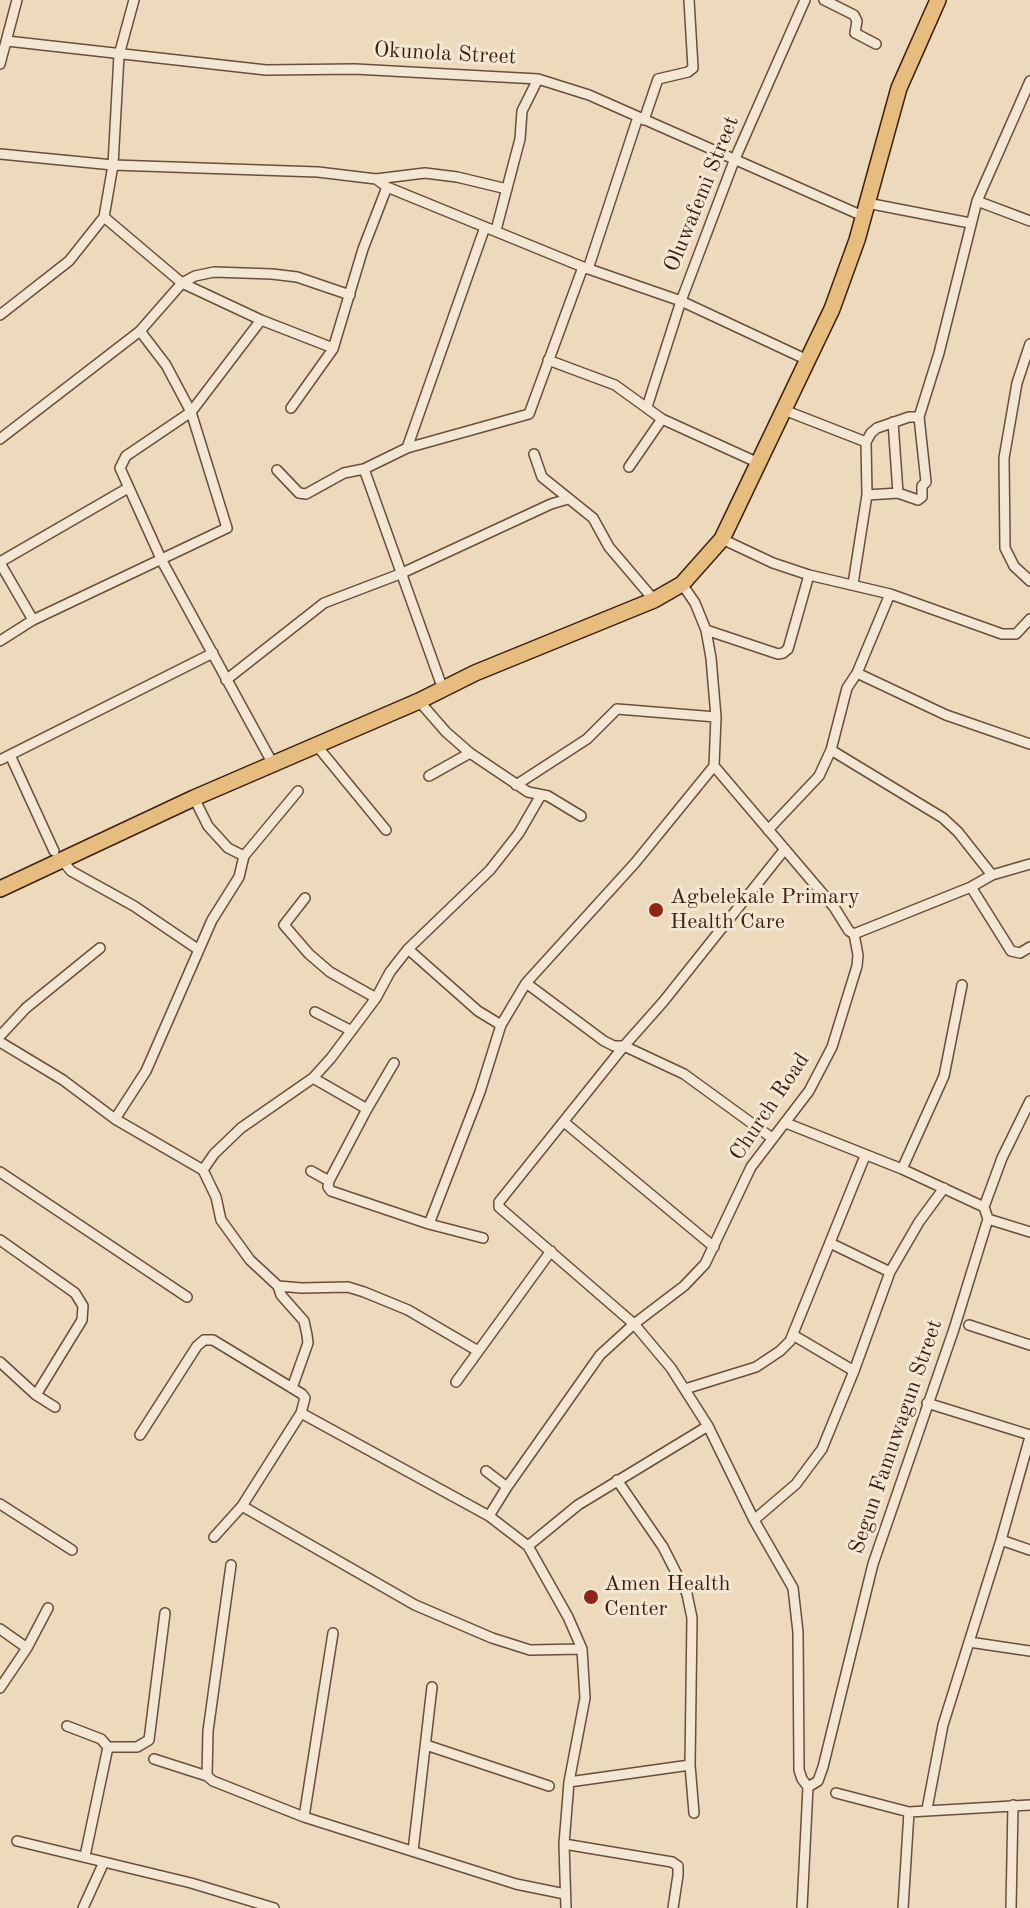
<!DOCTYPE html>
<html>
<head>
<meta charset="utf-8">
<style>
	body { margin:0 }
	canvas { display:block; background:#eddabc }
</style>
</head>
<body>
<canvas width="1030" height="1908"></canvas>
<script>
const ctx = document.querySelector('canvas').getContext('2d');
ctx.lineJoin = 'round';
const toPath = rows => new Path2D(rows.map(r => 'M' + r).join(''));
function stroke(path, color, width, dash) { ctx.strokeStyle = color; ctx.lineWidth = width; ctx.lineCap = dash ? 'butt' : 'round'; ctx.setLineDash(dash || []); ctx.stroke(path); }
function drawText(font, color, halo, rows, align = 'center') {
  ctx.font = font + ' "Old Standard TT",serif'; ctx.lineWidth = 6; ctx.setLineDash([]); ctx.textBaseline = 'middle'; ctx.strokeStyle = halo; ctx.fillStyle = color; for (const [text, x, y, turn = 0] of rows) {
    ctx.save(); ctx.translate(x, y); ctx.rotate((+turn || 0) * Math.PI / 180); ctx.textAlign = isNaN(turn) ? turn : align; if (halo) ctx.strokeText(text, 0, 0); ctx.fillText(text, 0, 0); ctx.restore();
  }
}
const minor = toPath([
	[134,0,119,55,113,165,104,217,182,283,261,320,333,348],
	[824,0,854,15,857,21,855,33,876,44],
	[7,41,266,70,355,69,538,79,589,95,856,213],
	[0,64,17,0],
	[644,120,658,79,688,72,693,68,689,0],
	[0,154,113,165,318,172,376,179,387,187,583,267,681,301,801,357],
	[376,179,425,173,457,177,507,189],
	[977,201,1030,221],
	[867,203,970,223],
	[496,230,520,139,522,111,538,79],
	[588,269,638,117],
	[0,315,69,261,104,217],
	[261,320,191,412,126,456,120,468,162,561,273,764],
	[1030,344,1017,383,1004,458,1005,548,1014,566,1030,581],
	[548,360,615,385,662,419,752,460],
	[647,407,681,301,734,161,805,0],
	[291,408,333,349,363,249,387,187],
	[784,410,866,442,871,433,877,428,909,417,919,417,939,353,977,201,1030,81],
	[893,422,898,493],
	[0,439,140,331,182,283,195,276,214,272,272,274,297,277,350,295],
	[407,448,485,227],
	[534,454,542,477,593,518,609,547,649,594],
	[629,467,662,419],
	[364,469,440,681],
	[277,470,299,493,306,494,344,473,364,469,407,448,529,414,583,267],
	[867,495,898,493,918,500,922,497,922,486,926,482,919,417],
	[722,539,773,563,809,575,890,594,1002,634,1016,634,1030,619],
	[0,562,128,488],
	[0,563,33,620],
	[853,584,867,495,866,442],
	[706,630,778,654,783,653,788,649,809,575],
	[0,641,33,620,227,528,191,412,166,365,140,331],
	[857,673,946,715,1030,744],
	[226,680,324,603,400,574,551,504,568,499],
	[419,701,446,732,470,753,528,792,548,796,581,816],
	[317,746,386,830],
	[831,750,943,818,958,832,992,875],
	[10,755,54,851],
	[0,760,213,653],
	[429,776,470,753],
	[516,785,587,739,617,709,716,717],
	[768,830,819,776,831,750,847,688,857,673,890,594],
	[785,849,663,1002,624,1046,499,1202,499,1207,634,1324,671,1368,708,1426,754,1520,793,1588,798,1632,799,1770,802,1779,808,1787,802,1908],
	[244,856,298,791],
	[61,859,71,871,134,906,199,950],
	[971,887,1011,951,1020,953,1030,947],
	[305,898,284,925,309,954,330,972,376,998],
	[854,934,971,887,992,875,1030,864],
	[408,949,478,1011,501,1025],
	[526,983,604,1041,614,1046,624,1046,684,1074,772,1138],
	[315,1012,350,1030],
	[0,1036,26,1008,100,948],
	[0,1042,63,1080,115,1119,203,1170],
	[313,1078,367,1109,329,1181,328,1187,331,1191,429,1224,483,1238],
	[367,1109,394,1063],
	[115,1119,146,1071,212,920,239,877,244,856,228,848,208,826,194,798],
	[564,1122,714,1247],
	[786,1123,902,1169,984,1207],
	[902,1169,944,1076,962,985],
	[311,1171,329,1181],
	[0,1172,187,1297],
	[988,1219,1030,1232],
	[429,1224,480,1092,501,1025,526,983,635,863,714,766],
	[0,1240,75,1293,83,1306,82,1320,36,1395],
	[830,1243,890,1272],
	[278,1286,281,1295,304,1321,307,1335,308,1343,292,1388],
	[969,1325,1030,1345],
	[793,1335,854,1371],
	[478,1351,408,1310,364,1292,348,1287,302,1288,278,1286,250,1260,221,1220,216,1197,203,1170,214,1154,241,1128,313,1078,331,1058,376,998,390,972,408,949,490,870,519,833,541,795],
	[0,1362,36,1395,55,1407],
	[456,1382,551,1251],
	[685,1389,756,1367,780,1351,790,1341,865,1156],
	[927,1403,1030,1435],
	[140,1435,197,1346,204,1340,213,1340,302,1394,305,1398,301,1413,489,1516,528,1546,568,1617,582,1649,585,1698,569,1782,564,1844,566,1908],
	[486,1471,507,1487],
	[617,1480,663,1547,687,1594,692,1618,690,1765,694,1813],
	[0,1504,72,1550],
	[242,1506,415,1605,492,1638,530,1650,582,1649],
	[489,1516,507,1487,600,1355,634,1324,684,1286,705,1264,751,1167,809,1091,832,1047,857,966,858,955,854,934,849,931,834,907,714,766,716,717,711,658,706,630,695,603,682,584],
	[754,1520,796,1484,822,1449,854,1371,890,1272,919,1222,944,1188],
	[214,1537,242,1506,301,1413],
	[1001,1540,1030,1550],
	[528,1546,578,1505,708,1426],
	[0,1629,27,1648],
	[969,1642,1030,1651],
	[0,1688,27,1648,48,1608],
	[67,1726,101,1739,108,1747],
	[426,1745,549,1786],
	[108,1747,137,1747,149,1740,165,1613],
	[154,1759,207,1776,213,1781,304,1817,516,1884,565,1894],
	[207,1776,208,1731,231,1565],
	[569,1782,690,1765],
	[808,1787,818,1781,823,1767,873,1564,954,1329,988,1219,984,1207,1002,1158,1030,1101],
	[836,1793,909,1812,1030,1805],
	[927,1809,943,1725,1001,1540,1030,1437],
	[304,1817,333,1633],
	[17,1841,191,1883,274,1908],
	[564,1844,672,1862,678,1866,678,1875,673,1908],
	[413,1851,432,1687],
	[85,1856,108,1747],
	[83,1908,104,1862],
	[903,1908,909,1812],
	[1011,1908,1013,1805]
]);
const primary = toPath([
	[0,889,194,798,419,701,475,673,654,600,682,584,722,539,832,309,857,240,899,88,938,0]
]);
const markers = [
	[656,910,8,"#8f2418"],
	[591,1597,8,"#8f2418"]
];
const streetNames = [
	["Okunola Street",445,54,3],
	["Oluwafemi Street",702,194,-68],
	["Church Road",770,1107,-56],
	["Segun Famuwagun Street",896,1437,-71]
];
const poiNames = [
	["Agbelekale Primary",670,897],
	["Health Care",670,922],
	["Amen Health",604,1584],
	["Center",604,1609]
];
stroke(minor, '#6a4e3a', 12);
stroke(primary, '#3e1f0f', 18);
stroke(minor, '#f3e7d3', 9);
stroke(primary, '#e6bd7e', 15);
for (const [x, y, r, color] of markers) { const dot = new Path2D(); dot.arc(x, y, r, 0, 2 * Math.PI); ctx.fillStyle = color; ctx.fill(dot); stroke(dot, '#f3e7d3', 2); }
drawText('22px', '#3e1f0f', '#f3e7d3', streetNames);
drawText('22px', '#3e1f0f', '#f3e7d3', poiNames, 'left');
</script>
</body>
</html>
